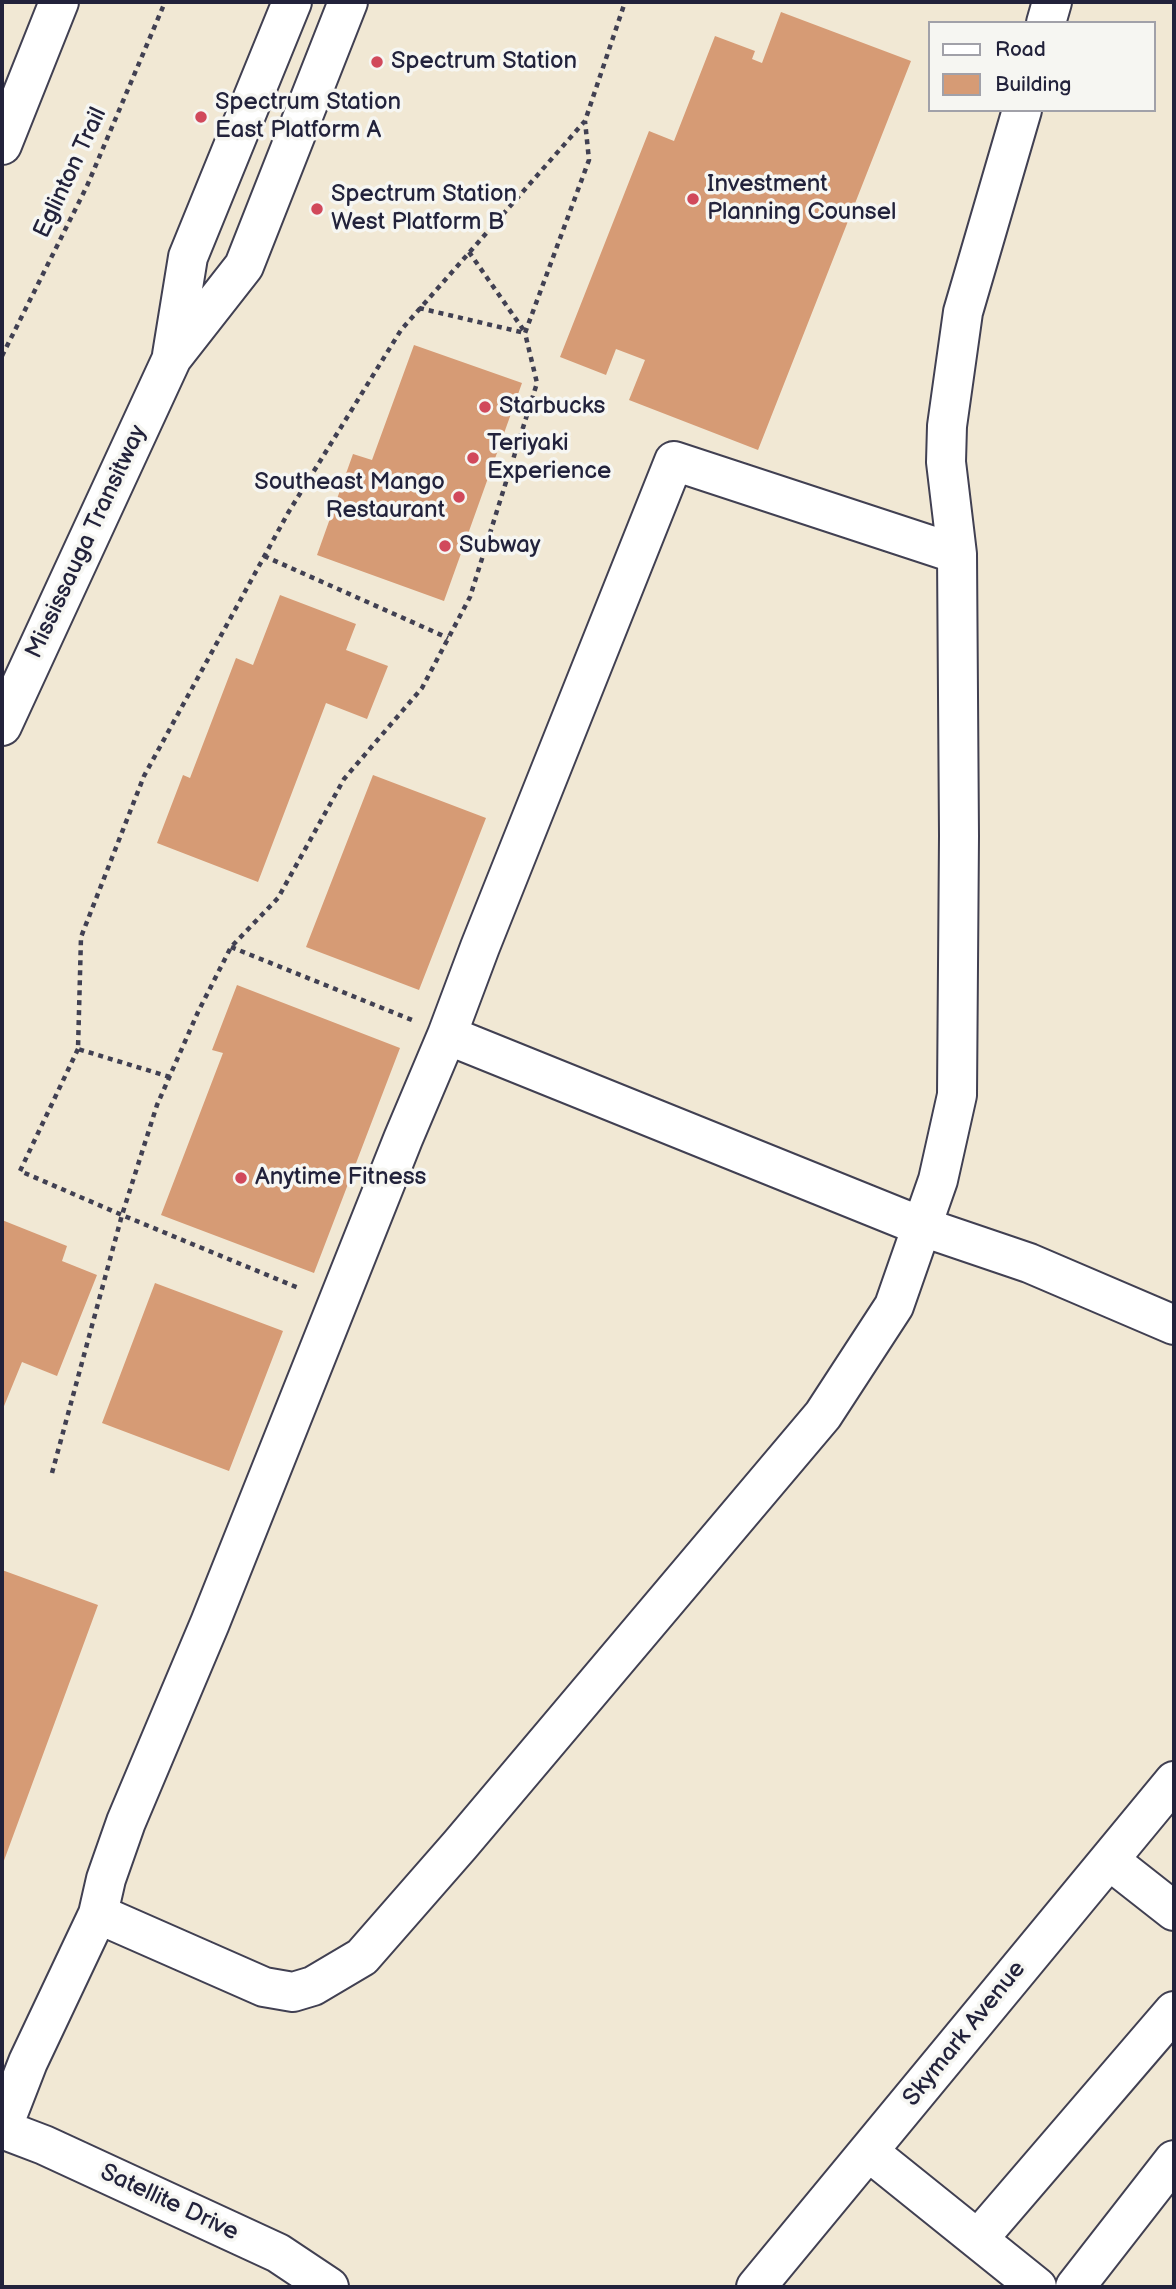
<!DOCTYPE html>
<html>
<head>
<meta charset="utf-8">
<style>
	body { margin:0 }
	#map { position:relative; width:1176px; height:2289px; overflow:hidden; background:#f1e8d4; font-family:"Balsamiq Sans",sans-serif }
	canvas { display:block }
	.frame { position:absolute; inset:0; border:4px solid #22223b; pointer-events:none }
	.legend { position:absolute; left:928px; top:21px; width:228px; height:91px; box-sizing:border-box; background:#f6f6f2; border:2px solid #a1a1a9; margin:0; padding:9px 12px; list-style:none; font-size:21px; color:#22223b }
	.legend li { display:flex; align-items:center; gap:14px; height:35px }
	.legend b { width:35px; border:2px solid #a1a1a9 }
</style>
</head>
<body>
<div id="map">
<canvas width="1176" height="2289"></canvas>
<div class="frame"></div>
<ul class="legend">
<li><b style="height:9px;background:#fff"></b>Road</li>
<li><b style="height:19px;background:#d69b75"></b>Building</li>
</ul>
</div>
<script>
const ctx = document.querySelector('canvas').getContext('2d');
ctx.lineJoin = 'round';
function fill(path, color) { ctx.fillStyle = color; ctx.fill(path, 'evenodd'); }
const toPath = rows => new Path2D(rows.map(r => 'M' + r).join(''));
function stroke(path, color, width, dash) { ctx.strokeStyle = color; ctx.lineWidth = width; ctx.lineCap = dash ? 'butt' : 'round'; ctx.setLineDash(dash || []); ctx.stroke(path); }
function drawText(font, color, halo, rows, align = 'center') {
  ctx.font = font + ' "Balsamiq Sans",sans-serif'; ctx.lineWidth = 7; ctx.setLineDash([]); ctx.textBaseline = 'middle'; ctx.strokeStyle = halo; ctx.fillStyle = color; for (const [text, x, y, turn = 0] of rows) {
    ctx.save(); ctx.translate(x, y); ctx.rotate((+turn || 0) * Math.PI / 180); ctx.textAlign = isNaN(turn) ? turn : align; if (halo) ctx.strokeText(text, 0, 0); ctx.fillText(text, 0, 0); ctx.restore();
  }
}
const building = toPath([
	[781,12,911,61,758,450,629,400,645,360,616,349,606,375,560,357,649,131,674,141,715,36,755,51,752,59,762,63],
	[414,345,522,383,444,601,317,555,353,454,372,460],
	[280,595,356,624,346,650,388,666,367,719,326,703,258,882,157,843,183,775,190,778,236,658,253,665],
	[373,775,486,818,419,990,306,947],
	[237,985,400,1048,314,1273,161,1215,223,1053,212,1050],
	[2,1220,67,1246,62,1261,97,1275,57,1376,22,1362,2,1411],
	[155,1283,283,1331,229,1471,102,1423],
	[2,1570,98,1605,2,1866]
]);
const path = toPath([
	[469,252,525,332],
	[419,308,525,333],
	[2,356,87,186,165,2],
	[264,556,448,638],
	[231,947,412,1020],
	[78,1049,20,1171,122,1215,301,1289],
	[170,1077,78,1049,81,937,144,776,288,513,401,330,585,121,625,2],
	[52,1473,122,1215,157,1105,198,1012,231,947,278,898,344,779,422,688,470,597,537,383,525,333,589,160,585,121]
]);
const minor = toPath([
	[1046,23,1052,2],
	[172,355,188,257,292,2],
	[2,726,172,358,244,266,348,2],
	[447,1035,923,1227,1029,1263,1174,1325],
	[1109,1860,1174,1911],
	[98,1914,264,1987,293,1992,313,1986,362,1957,460,1845,823,1415,894,1306,938,1180,957,1095,959,836,957,554,946,462,947,426,963,312,1022,110],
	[869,2152,1037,2287],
	[978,2239,1174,2011],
	[329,2287,278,2253,44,2145,2,2129,28,2062,98,1914,106,1879,126,1822,210,1623,403,1139,447,1035,480,947,674,461,957,554],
	[756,2287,1174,1781],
	[1075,2287,1174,2160]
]);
const major = toPath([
	[2,145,59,2]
]);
const markers = [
	[377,62,7,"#d1495b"],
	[201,117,7,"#d1495b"],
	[693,199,7,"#d1495b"],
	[317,209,7,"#d1495b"],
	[485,407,7,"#d1495b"],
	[473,458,7,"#d1495b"],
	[459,497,7,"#d1495b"],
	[445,546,7,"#d1495b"],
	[241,1178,7,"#d1495b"]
];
const poiNames = [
	["Spectrum Station",391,62],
	["Spectrum Station",215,103],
	["East Platform A",215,131],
	["Investment",707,185],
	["Planning Counsel",707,213],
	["Spectrum Station",331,195],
	["West Platform B",331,223],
	["Starbucks",499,407],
	["Teriyaki",487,444],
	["Experience",487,472],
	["Southeast Mango",445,483,"right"],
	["Restaurant",445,511,"right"],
	["Subway",459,546],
	["Anytime Fitness",255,1178]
];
const streetNames = [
	["Eglinton Trail",71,173,-65],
	["Mississauga Transitway",87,542,-65],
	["Skymark Avenue",965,2034,-51],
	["Satellite Drive",169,2203,25]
];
fill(building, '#d69b75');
stroke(minor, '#414052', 42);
stroke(major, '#414052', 42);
stroke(path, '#414052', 4.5, [5, 5]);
stroke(minor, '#fff', 38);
stroke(major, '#fff', 38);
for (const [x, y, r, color] of markers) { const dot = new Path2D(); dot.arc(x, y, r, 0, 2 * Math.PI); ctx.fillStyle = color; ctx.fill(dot); stroke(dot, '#f6f6f2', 2.5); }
drawText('24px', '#22223b', '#f6f6f2', poiNames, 'left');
drawText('24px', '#22223b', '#f6f6f2', streetNames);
</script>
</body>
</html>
